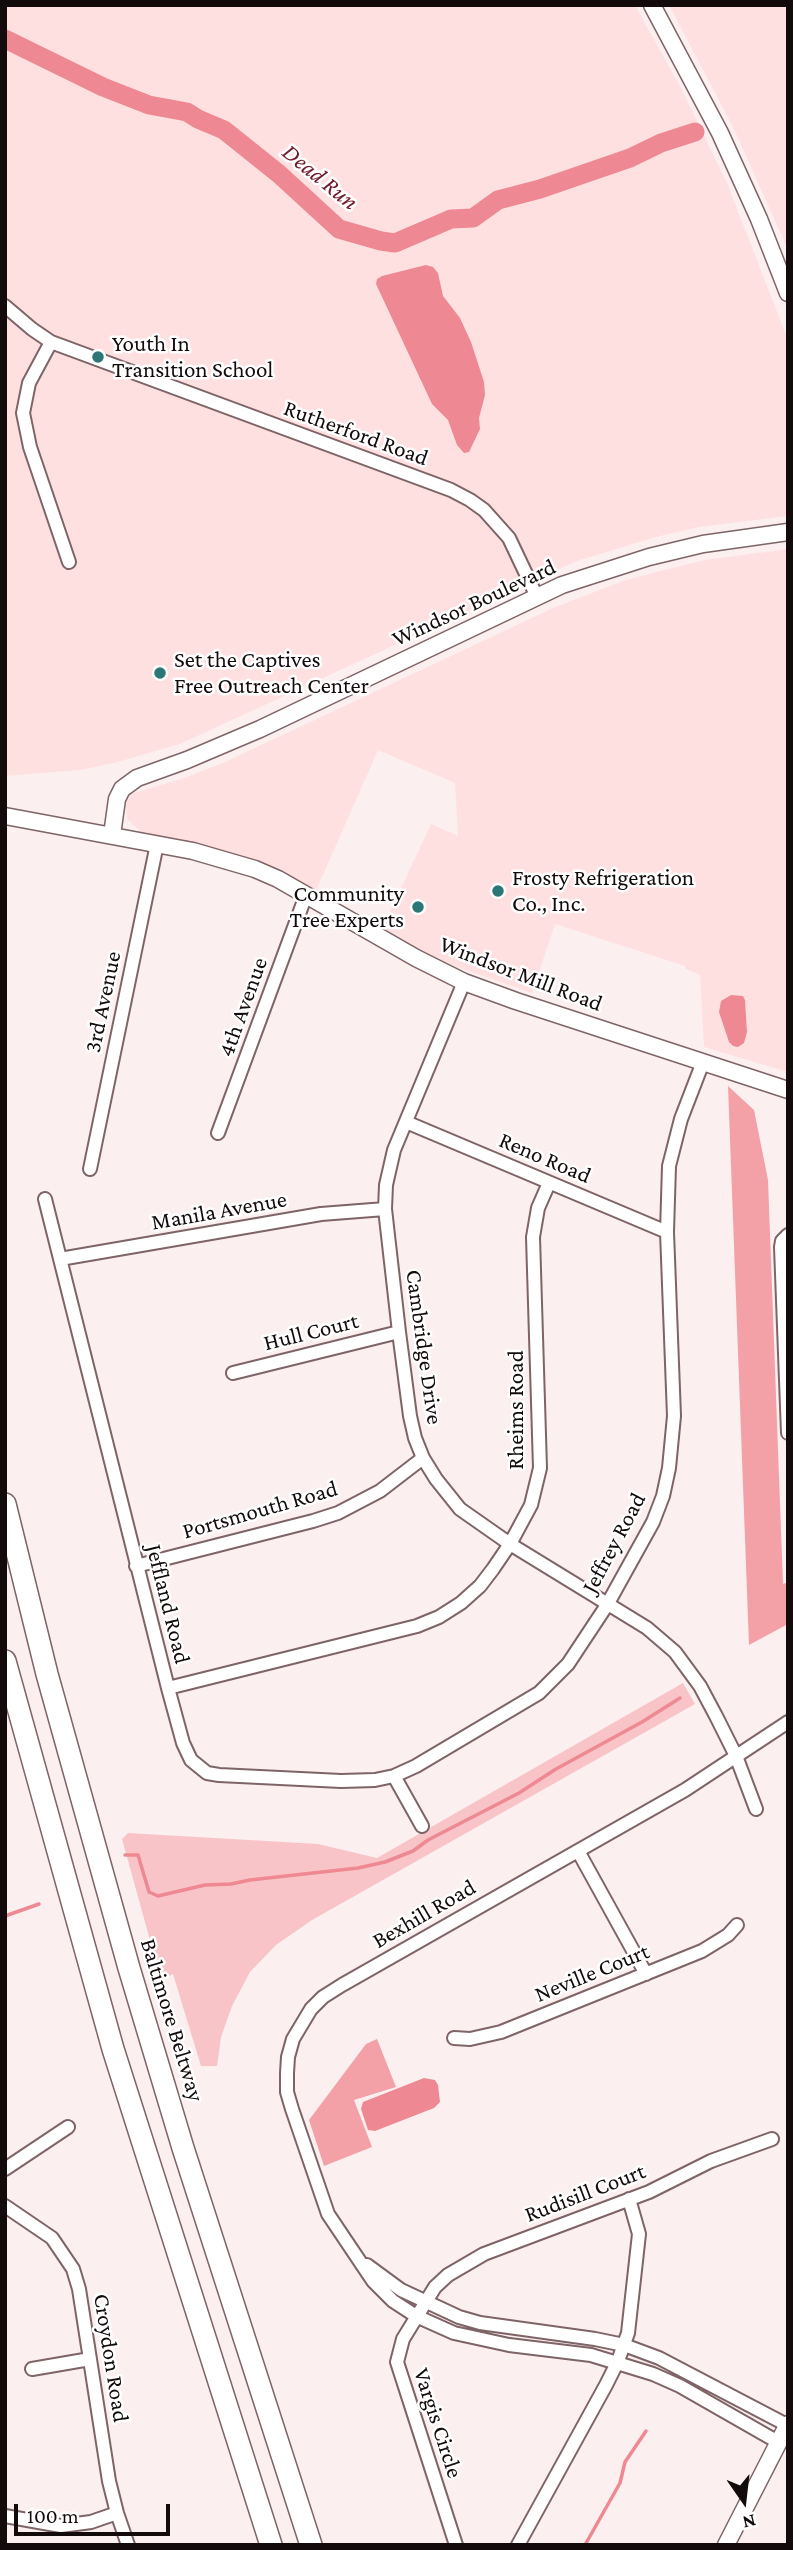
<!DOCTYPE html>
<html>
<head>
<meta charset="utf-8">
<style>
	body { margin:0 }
	#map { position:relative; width:793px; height:2550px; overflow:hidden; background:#fceff0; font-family:"Crimson Pro",serif }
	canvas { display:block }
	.frame { position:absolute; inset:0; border:7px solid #130a0b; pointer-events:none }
	.north { position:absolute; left:709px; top:2466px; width:70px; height:70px; -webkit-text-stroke:5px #fff; paint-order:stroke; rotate:166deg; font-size:19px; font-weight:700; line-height:28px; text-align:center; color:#130a0b }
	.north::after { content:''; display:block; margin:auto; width:24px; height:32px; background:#130a0b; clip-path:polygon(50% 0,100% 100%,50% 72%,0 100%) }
	.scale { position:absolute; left:14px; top:2504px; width:156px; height:32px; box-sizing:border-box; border:4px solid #130a0b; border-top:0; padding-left:9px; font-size:21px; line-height:24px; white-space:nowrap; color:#130a0b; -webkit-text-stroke:5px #fff; paint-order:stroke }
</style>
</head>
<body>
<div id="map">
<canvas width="793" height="2550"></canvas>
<div class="frame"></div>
<div class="north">N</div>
<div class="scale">100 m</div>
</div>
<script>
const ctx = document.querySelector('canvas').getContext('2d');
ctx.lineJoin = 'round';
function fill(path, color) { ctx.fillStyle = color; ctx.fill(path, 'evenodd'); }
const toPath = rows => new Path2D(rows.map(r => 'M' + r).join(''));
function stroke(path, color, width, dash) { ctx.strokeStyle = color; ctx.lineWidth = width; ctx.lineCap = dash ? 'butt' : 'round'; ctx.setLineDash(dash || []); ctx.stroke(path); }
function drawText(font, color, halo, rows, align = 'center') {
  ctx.font = font + ' "Crimson Pro",serif'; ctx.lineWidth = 5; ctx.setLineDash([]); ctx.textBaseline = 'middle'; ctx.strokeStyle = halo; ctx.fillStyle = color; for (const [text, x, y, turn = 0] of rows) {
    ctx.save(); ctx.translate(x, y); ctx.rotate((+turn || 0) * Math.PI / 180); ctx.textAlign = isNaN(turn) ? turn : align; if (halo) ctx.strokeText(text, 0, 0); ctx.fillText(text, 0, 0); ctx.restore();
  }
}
const built = toPath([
	[5,5,635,5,681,88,727,183,788,340,788,516,699,527,656,537,577,561,180,744,114,763,80,770,5,776],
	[669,5,788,5,788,250,733,127],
	[788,549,788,1072,704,1047,700,975,686,969,685,966,555,924,532,993,457,967,381,931,431,824,458,836,455,783,378,750,315,893,250,859,192,842,142,833,127,819,126,802,131,794,184,778,223,763,553,608,623,581,660,571,705,560]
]);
const green = toPath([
	[683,1683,695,1704,312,1920,276,1945,250,1972,232,2006,221,2037,217,2066,201,2066,173,1974,161,1980,122,1839,128,1833,318,1844,377,1858]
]);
const forest = toPath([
	[728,1086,754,1110,768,1180,783,1584,788,1582,788,1624,749,1645],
	[377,2039,396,2087,354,2100,372,2147,324,2166,309,2120,366,2044]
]);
const water = toPath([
	[426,265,433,267,438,273,443,296,460,318,471,342,484,382,485,395,479,418,480,429,469,452,464,453,457,445,448,420,432,404,376,284,377,279,382,276],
	[731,995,743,996,745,1000,747,1032,744,1043,738,1047,733,1046,729,1042,719,1012,721,1001],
	[424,2078,435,2080,438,2085,440,2102,434,2108,375,2131,368,2130,361,2109,363,2102]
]);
const stream = toPath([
	[125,1855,138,1855,149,1892,158,1896,205,1885,231,1884,250,1880,358,1868,385,1862,413,1851,428,1840,519,1793,556,1769,642,1722,680,1698],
	[5,1916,39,1904],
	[585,2545,620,2483,625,2462,646,2431]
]);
const river = toPath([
	[5,39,103,87,149,105,187,112,198,119,224,130,279,174,339,229,381,241,395,243,451,219,473,218,498,200,540,189,630,158,661,143,695,132]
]);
const minor = toPath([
	[5,306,32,329,51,342,451,490,470,500,484,510,509,538,537,597],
	[51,342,29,383,23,413,30,447,69,562],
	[464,982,394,1150,386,1185,385,1209,399,1332,410,1416,415,1438,423,1458,436,1479,460,1509,510,1544,647,1628,675,1652,700,1686,716,1716,736,1756,756,1809],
	[406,1122,667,1232],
	[218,1133,306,895],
	[90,1169,157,844],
	[45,1199,168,1688,183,1743,191,1760,207,1773,219,1775,341,1781,375,1780,394,1776,416,1766,539,1693,568,1664,607,1605,653,1522,663,1496,669,1468,674,1416,667,1232,669,1166,681,1119,703,1062],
	[788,1235,782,1241,781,1247,788,1433],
	[60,1259,321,1214,385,1209],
	[233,1373,399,1332],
	[136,1566,313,1521,338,1513,380,1491,423,1458],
	[168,1688,417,1626,439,1617,461,1603,480,1586,493,1569,510,1544,531,1505,540,1468,533,1237,538,1208,549,1183],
	[394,1776,422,1826],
	[578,1851,646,1974],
	[454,2038,470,2039,501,2032,702,1951,728,1935,737,1925],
	[5,2169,68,2127],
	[5,2206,52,2238,73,2269,79,2289,109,2481,117,2513,128,2545],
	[367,2265,401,2290,459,2317,480,2323,595,2339,624,2345,659,2358,787,2425],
	[32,2369,90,2359],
	[778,2442,680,2386,653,2374,591,2355,509,2345,454,2333,416,2316,393,2301,373,2281,328,2214,292,2109,287,2092,287,2073,288,2057,293,2039,311,2009,323,1997,342,1985,685,1790,788,1722],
	[5,2516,61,2526,91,2522,117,2513],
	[456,2545,397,2362,403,2339,435,2287,448,2275,484,2254,649,2192,711,2161,772,2139],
	[518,2545,606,2385,618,2361,628,2333,639,2234,629,2199]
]);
const secondary = toPath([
	[652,5,720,133,759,219,788,293],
	[5,816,193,851,255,869,278,879,416,958,464,982,516,1001,788,1090],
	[112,835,117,799,122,789,137,778,187,760,260,729,562,585,649,557,703,544,788,532],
	[726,2545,788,2424]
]);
const motorway = toPath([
	[5,1504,47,1674,129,1968,183,2148,311,2545],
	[5,1661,113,2049,271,2545]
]);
const markers = [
	[98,357,7,"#2c7675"],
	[160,673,7,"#2c7675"],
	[498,891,7,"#2c7675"],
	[418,907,7,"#2c7675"]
];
const poiNames = [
	["Youth In",112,344],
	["Transition School",112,370],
	["Set the Captives",174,660],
	["Free Outreach Center",174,686],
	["Frosty Refrigeration",512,878],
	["Co., Inc.",512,904],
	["Community",404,894,"right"],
	["Tree Experts",404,920,"right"]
];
const streetNames = [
	["Rutherford Road",356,433,20],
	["Windsor Boulevard",474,603,-25],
	["Windsor Mill Road",521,974,21],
	["3rd Avenue",103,1002,-78],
	["4th Avenue",243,1007,-70],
	["Reno Road",545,1158,23],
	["Manila Avenue",219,1211,-10],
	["Hull Court",311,1332,-14],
	["Cambridge Drive",424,1347,82],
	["Rheims Road",516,1410,-90],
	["Portsmouth Road",260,1510,-16],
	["Jeffrey Road",614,1543,-62],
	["Jeffland Road",168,1604,76],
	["Bexhill Road",424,1914,-30],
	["Neville Court",592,1973,-22],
	["Baltimore Beltway",172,2020,73],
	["Rudisill Court",585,2193,-21],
	["Croydon Road",111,2358,81],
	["Vargis Circle",438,2423,72]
];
const waterNames = [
	["Dead Run",320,177,39]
];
fill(built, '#ffe0e1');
fill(green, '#f8c4c7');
fill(forest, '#f3a1a7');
fill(water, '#ee8993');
stroke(stream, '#ee8993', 3.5);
stroke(river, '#ee8993', 19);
stroke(minor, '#7e6466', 16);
stroke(secondary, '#7e6466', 19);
stroke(motorway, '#7e6466', 24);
stroke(minor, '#fff', 12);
stroke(secondary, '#fff', 16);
stroke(motorway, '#fff', 21);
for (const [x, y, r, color] of markers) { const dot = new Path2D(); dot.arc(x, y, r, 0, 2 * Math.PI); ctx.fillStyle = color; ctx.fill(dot); stroke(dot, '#fff', 2.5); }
drawText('23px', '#130a0b', '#fff', poiNames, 'left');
drawText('23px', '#130a0b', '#fff', streetNames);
drawText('italic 24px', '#71182a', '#fff', waterNames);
</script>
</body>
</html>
